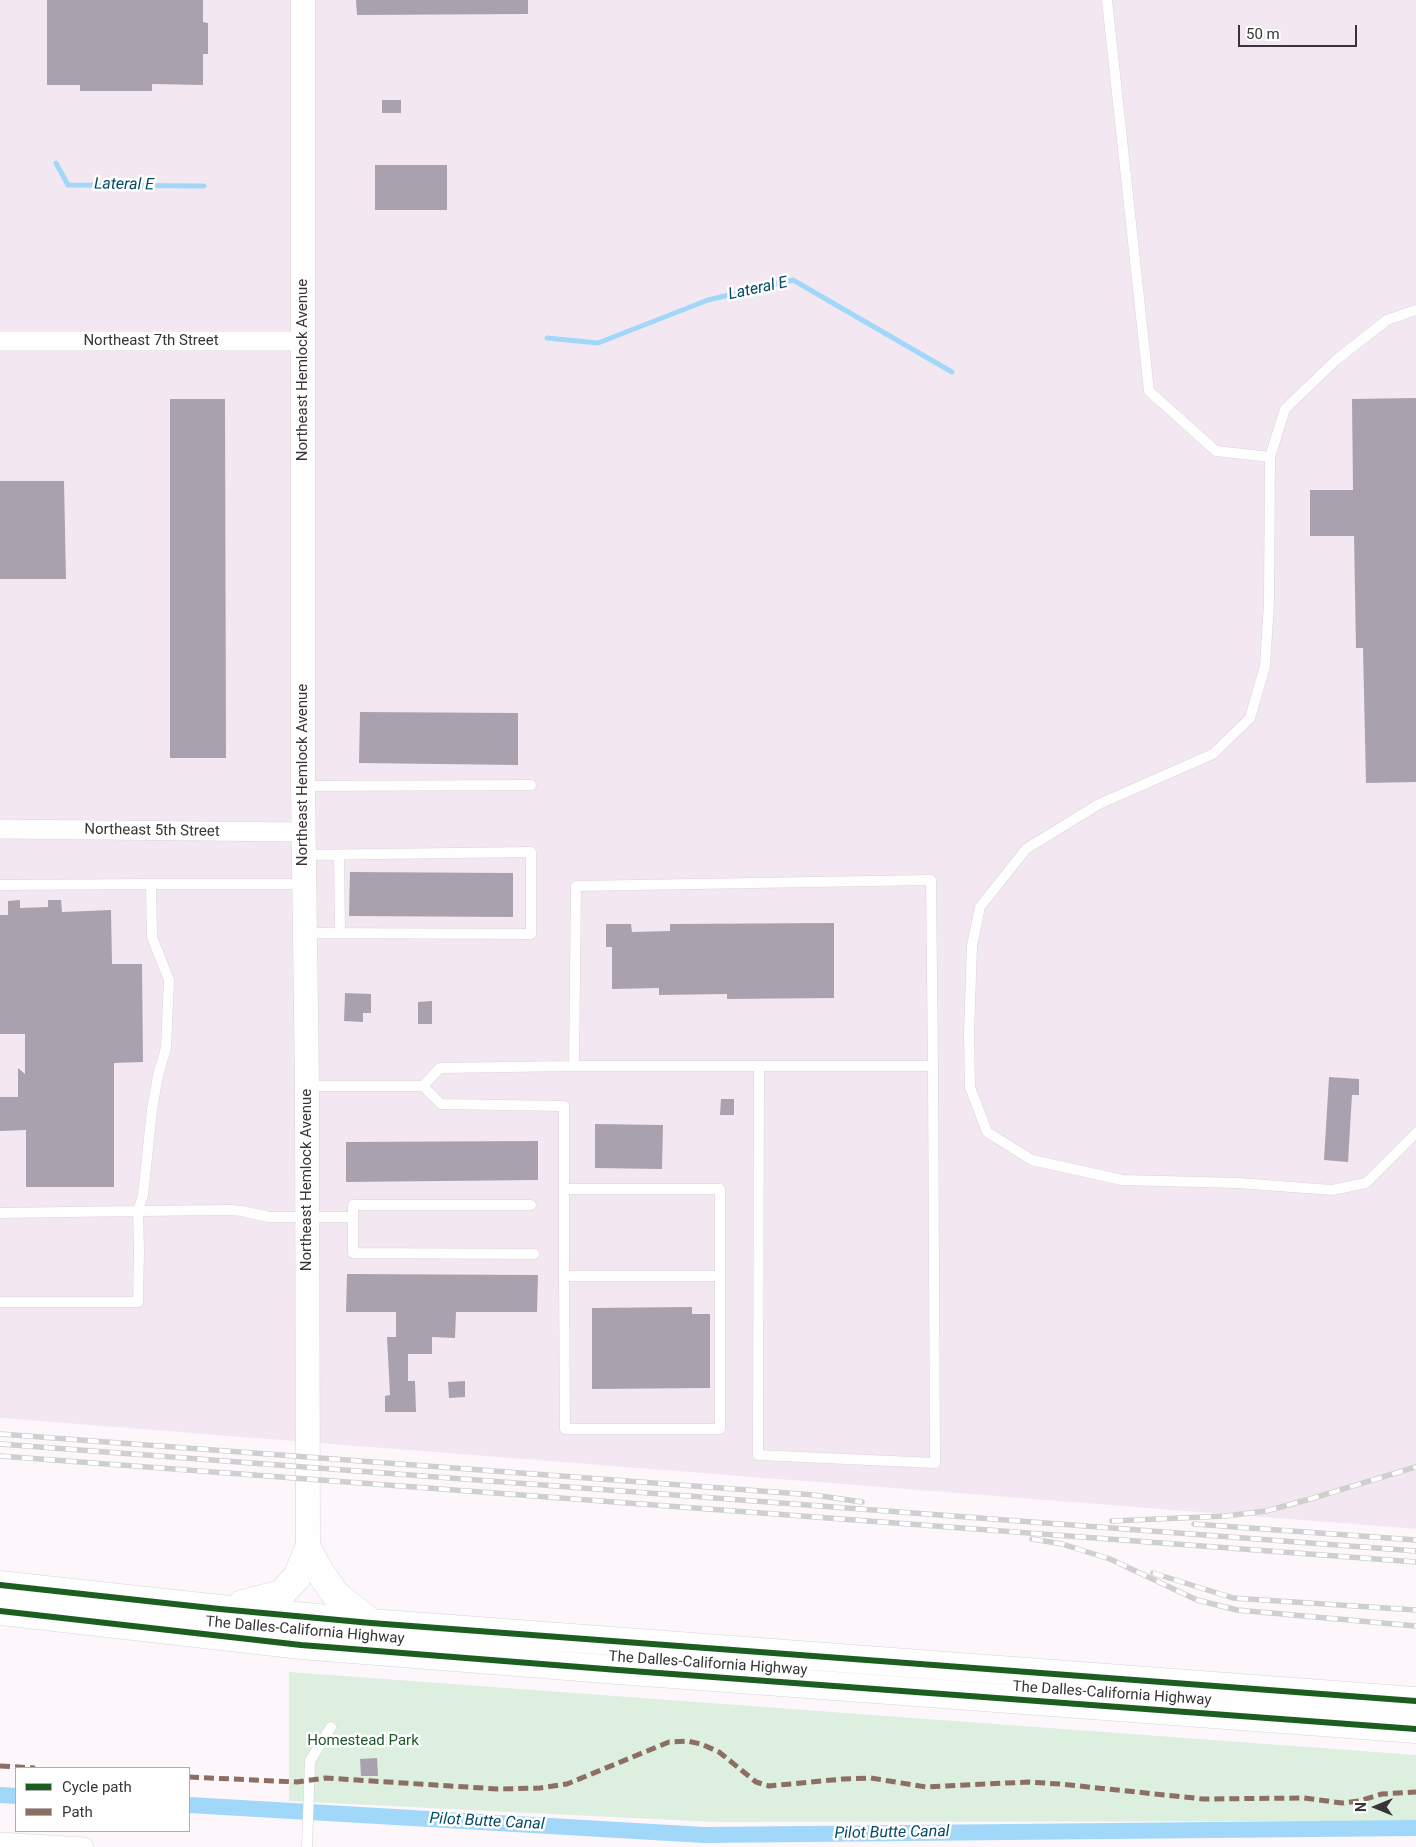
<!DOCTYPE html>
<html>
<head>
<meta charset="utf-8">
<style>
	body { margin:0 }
	#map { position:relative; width:1416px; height:1847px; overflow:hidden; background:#fdf7fc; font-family:Roboto,sans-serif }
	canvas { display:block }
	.legend { position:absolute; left:15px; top:1767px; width:175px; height:65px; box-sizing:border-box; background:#fff; border:1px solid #afaeaf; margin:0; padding:6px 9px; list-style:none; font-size:15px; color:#383437 }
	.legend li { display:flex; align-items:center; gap:10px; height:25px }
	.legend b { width:25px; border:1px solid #afaeaf }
	.north { position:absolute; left:1351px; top:1782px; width:50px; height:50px; -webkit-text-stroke:4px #fff; paint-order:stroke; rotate:270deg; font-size:14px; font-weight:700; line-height:20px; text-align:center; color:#383437 }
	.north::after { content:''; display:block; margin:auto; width:18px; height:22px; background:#383437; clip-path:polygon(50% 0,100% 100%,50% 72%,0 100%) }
	.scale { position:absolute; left:1238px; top:25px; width:119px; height:22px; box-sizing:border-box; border:2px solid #383437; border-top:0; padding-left:6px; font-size:15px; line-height:18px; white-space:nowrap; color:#383437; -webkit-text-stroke:4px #fff; paint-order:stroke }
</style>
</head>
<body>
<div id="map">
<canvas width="1416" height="1847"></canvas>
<ul class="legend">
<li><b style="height:6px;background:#1b5e20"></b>Cycle path</li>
<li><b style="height:6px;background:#8d6e63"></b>Path</li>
</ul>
<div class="north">N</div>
<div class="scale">50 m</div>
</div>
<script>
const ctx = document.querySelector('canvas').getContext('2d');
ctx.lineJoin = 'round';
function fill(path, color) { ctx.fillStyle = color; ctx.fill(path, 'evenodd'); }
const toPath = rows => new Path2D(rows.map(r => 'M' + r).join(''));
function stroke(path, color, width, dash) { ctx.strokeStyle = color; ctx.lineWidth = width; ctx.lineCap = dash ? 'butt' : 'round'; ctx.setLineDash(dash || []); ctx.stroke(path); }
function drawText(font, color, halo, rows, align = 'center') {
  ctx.font = font + ' Roboto,sans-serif'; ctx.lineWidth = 5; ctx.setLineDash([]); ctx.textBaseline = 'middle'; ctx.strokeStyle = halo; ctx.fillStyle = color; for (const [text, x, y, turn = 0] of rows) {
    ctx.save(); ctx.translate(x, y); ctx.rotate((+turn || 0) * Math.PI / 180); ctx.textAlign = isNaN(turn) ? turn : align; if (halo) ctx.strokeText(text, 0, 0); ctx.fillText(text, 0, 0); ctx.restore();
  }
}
const built = toPath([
	[0,0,1416,0,1416,1529,0,1418]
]);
const green = toPath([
	[289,1672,1416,1755,1416,1821,715,1822,289,1801]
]);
const stream = toPath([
	[56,163,68,185,204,186],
	[547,338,598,343,708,300,793,280,952,372]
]);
const canal = toPath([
	[0,1795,16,1796],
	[189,1805,704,1835,1416,1828]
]);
const building = toPath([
	[47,0,203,0,203,22,208,23,208,54,203,54,203,85,152,84,152,91,80,91,80,85,47,85],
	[356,0,528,0,528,14,357,15],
	[382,100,401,100,401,113,382,113],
	[375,165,447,165,447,210,375,210],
	[1416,398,1416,782,1366,783,1363,648,1356,648,1354,536,1310,536,1310,490,1353,490,1352,399],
	[170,399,225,399,226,758,170,758],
	[0,481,64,481,66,579,0,579],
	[360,712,518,713,518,765,359,763],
	[350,872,513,873,513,917,349,916],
	[20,900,20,908,48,907,48,900,61,900,62,912,111,910,112,964,142,964,143,1062,114,1063,114,1187,26,1187,26,1130,0,1131,0,1097,18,1097,18,1068,25,1074,25,1034,0,1034,0,915,8,915,8,901],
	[834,923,834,998,727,999,727,994,659,995,659,988,612,989,612,947,606,947,606,924,631,924,632,932,670,931,670,924],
	[345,993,371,994,371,1013,363,1013,363,1022,344,1021],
	[432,1001,432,1024,418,1024,418,1002],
	[1329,1077,1359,1079,1359,1095,1352,1095,1348,1162,1324,1160],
	[721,1099,734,1099,734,1115,720,1115],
	[595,1124,663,1125,662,1169,595,1168],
	[538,1141,538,1180,346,1182,346,1142],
	[347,1274,538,1275,537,1312,456,1312,455,1338,432,1337,432,1354,408,1354,408,1381,415,1381,416,1412,385,1412,385,1396,390,1395,387,1337,396,1337,396,1312,346,1312],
	[692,1307,692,1314,710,1314,710,1388,592,1389,592,1308],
	[465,1381,465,1397,449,1398,448,1382],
	[377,1758,378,1776,361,1776,360,1759]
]);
const service = toPath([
	[1107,0,1149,391,1216,451,1270,457],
	[1416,310,1387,320,1336,360,1285,409,1270,457,1269,602,1265,666,1250,718,1213,754,1099,804,1026,849,980,907,972,946,969,1034,970,1087,987,1132,1032,1160,1122,1180,1238,1183,1332,1190,1366,1183,1416,1133],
	[303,786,531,785],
	[303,855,531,852,531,934,305,933],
	[339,855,340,933],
	[304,884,151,884,152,937,169,980,166,1048,158,1075,152,1110,143,1195,138,1211,229,1210,242,1211,269,1217,353,1217,353,1205,531,1205],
	[0,885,151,884],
	[759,1066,758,1455,935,1463,933,1066],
	[307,1086,423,1086,440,1068,574,1066,576,886,931,880,933,1066,574,1066],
	[423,1086,441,1104,564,1106,564,1276,565,1429,720,1429,720,1189,564,1189],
	[0,1213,138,1211,139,1250,138,1302,0,1302],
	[353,1217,353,1253,534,1254],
	[564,1276,720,1276],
	[307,1847,310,1761,331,1727]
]);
const minor = toPath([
	[0,341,303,341],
	[0,829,303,832],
	[0,1842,84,1847]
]);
const tertiary = toPath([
	[303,0,303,786,307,1086,308,1550]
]);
const trunk = toPath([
	[308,1550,320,1572,335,1594,371,1623],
	[0,1585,220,1609,371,1623,1416,1701],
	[242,1604,281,1594,297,1577,308,1550],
	[0,1611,301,1645,618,1670,1416,1729]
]);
const rail = toPath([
	[0,1434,814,1495,862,1502],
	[0,1444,1416,1551],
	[0,1456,1416,1562],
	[1112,1521,1226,1516,1266,1511,1310,1499,1416,1467],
	[1194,1524,1416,1540],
	[1032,1539,1062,1544,1110,1559,1197,1600,1237,1610,1416,1626],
	[1153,1573,1233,1598,1416,1610]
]);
const quiet = toPath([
	[0,1766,35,1768],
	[189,1777,297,1782,325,1778,498,1789,540,1788,567,1784,669,1742,687,1741,701,1744,719,1752,756,1782,769,1786,843,1779,871,1778,926,1787,1028,1782,1060,1784,1203,1799,1304,1798,1342,1803,1359,1801,1382,1794,1416,1792]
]);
const cycleway = toPath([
	[0,1585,220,1609,371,1623,1416,1701],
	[0,1611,301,1645,618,1670,1416,1729]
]);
const streetNames = [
	["Northeast 7th Street",151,341],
	["Northeast Hemlock Avenue",303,370,-90],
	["Northeast Hemlock Avenue",303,775,-90],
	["Northeast 5th Street",152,831,1],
	["Northeast Hemlock Avenue",307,1180,-90],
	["The Dalles-California Highway",305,1631,5],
	["The Dalles-California Highway",708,1664,4],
	["The Dalles-California Highway",1112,1694,4]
];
const parkNames = [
	["Homestead Park",363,1741]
];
const waterNames = [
	["Lateral E",124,185,1],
	["Lateral E",758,289,-12],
	["Pilot Butte Canal",487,1822,3],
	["Pilot Butte Canal",892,1833,-1]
];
fill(built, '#f3e8f2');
fill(green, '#ddefde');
stroke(stream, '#a1d8f9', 5);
stroke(canal, '#a1d8f9', 16);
fill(building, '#aaa1ae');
stroke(service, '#d8d4d8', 11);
stroke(minor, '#d8d4d8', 20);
stroke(tertiary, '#d8d4d8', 25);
stroke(trunk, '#d8d4d8', 29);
stroke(service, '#fffeff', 10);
stroke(minor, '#fffeff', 19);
stroke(tertiary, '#fffeff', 24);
stroke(trunk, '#fffeff', 28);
stroke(rail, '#d0cfd0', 5.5);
stroke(rail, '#fff', 4, [11]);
stroke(quiet, '#8d6e63', 5, [10, 5]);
stroke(cycleway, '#1b5e20', 6);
drawText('15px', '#383437', '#fff', streetNames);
drawText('15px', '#195a25', '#fff', parkNames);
drawText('italic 16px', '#034a67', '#fff', waterNames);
</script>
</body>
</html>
